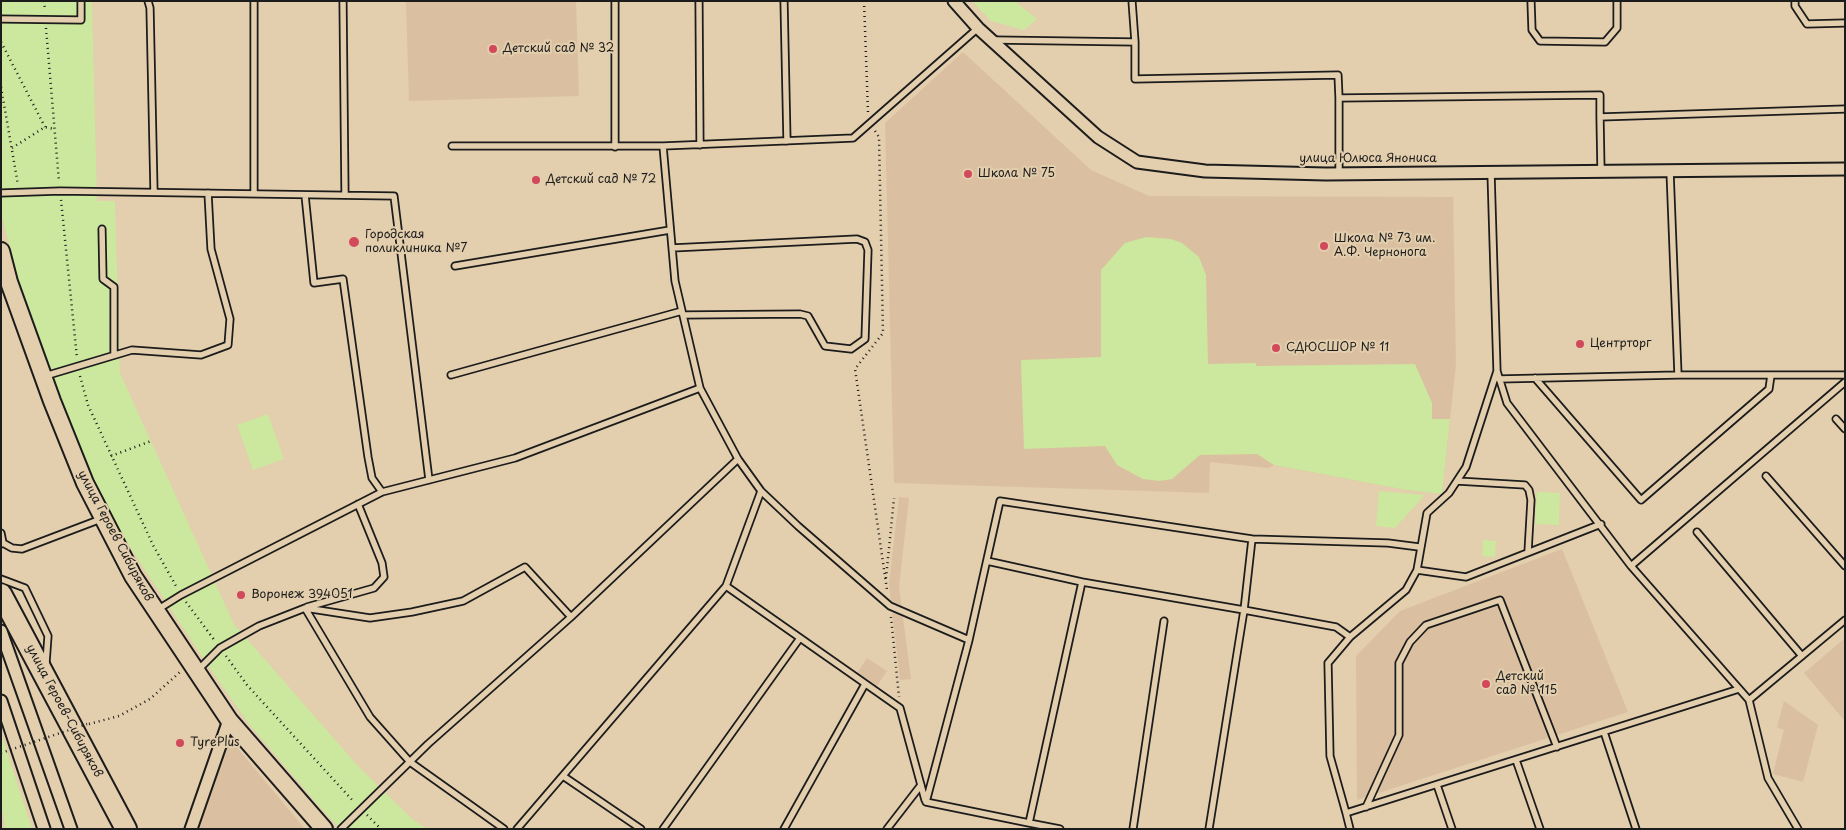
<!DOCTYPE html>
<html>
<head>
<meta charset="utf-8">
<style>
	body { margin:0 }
	#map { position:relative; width:1846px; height:830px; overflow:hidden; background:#e3cead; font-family:"Playpen Sans",sans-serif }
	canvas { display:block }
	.frame { position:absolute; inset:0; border:2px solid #1c1c1c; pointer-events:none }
</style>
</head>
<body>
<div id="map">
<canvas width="1846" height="830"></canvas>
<div class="frame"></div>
</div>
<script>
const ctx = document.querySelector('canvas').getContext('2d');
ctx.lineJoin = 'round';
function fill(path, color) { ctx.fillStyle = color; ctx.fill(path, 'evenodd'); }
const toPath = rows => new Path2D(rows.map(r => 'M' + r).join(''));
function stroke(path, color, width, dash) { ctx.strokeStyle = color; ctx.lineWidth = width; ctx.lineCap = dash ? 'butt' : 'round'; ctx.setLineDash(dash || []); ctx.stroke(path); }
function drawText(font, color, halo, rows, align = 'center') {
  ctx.font = font + ' "Playpen Sans",sans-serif'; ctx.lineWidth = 4; ctx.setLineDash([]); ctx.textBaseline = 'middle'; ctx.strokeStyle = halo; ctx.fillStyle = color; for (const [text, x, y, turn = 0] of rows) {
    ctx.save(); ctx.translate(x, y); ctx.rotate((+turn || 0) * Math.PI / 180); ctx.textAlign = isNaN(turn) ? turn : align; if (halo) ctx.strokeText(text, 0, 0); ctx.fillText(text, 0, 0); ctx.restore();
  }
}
const built = toPath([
	[406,1,576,1,579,96,409,101],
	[963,52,1091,170,1149,196,1453,197,1456,364,1442,494,1406,490,1274,465,1268,468,1210,462,1209,493,894,483,885,123],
	[899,497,909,498,899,587,911,679,900,680,889,584],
	[1562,549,1628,712,1357,800,1356,656,1400,611],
	[1845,638,1845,721,1804,673],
	[867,658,887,671,877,686,857,673],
	[1784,701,1818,725,1803,782,1773,774,1784,730,1777,727],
	[230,739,305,829,199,829,222,754]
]);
const green = toPath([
	[1,1,92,1,97,201,115,201,120,373,234,624,358,766,412,819,427,829,341,829,325,813,249,724,205,661,118,529,76,443,48,370,23,297,1,213],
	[972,1,1015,1,1037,19,1024,30,991,21],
	[1146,237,1171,239,1182,243,1199,257,1206,275,1208,364,1256,363,1256,366,1415,364,1432,403,1432,419,1450,419,1442,494,1406,490,1274,465,1257,454,1200,455,1172,479,1159,481,1143,479,1117,465,1105,446,1024,449,1021,360,1101,357,1101,270,1125,243],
	[268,414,284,459,253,470,237,425],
	[1379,491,1425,495,1395,528,1376,526],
	[1537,492,1560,493,1559,525,1535,524],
	[1483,540,1496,541,1495,557,1482,556],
	[1,733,32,829,6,829,1,804]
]);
const path = toPath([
	[44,1,45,10],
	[864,1,868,112],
	[46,28,59,182],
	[1,42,45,127],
	[1,87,18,185],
	[875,131,879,137,883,333,855,369,887,590],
	[12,148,45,127,54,129],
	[61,200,77,358],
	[80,376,88,405,153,545,176,586],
	[111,456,151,441],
	[886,578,894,498],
	[186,602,215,641],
	[891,617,899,697],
	[226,656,247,685,354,802],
	[89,724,119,716,150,699,180,672],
	[367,815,381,829]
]);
const lane = toPath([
	[148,1,150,8,154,192],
	[343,1,345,195],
	[699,1,700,145],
	[784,1,787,141],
	[1132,1,1135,42],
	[1531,1,1532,30,1540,41,1605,42,1617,28,1617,1],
	[1795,1,1795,6,1807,24,1845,23],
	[1,19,81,20,81,1],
	[994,40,1135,42,1135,79,1338,75,1339,98,1600,95,1600,117],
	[1339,98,1339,174],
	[452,146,663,146,853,138,978,28],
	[663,146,675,281,700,388],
	[615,147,615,1],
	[1601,171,1600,117,1845,109],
	[1670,171,1678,375],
	[1491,173,1497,371,1507,403,1631,566,1749,700,1845,620],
	[1,193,60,191,394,196,429,480],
	[254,194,254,1],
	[305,195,314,283,343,279,368,457,372,478,382,492],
	[102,229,103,279,114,287,114,355],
	[672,248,857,239,865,242,868,250,865,339,851,349,825,346,808,316,800,314,683,315],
	[455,266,670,230],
	[1497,371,1466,467,1449,493,1427,513,1417,570,1466,577,1601,524],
	[451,375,682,311],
	[45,376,132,350,201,355,228,345,230,319,211,249,208,193],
	[1535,378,1641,500,1769,389,1771,375],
	[1499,379,1678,375,1845,375],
	[1836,419,1845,429],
	[1766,476,1845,566],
	[1457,481,1525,485,1529,490,1531,500,1528,552],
	[1697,532,1802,656],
	[1,533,3,543,1,544],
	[1252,539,1388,543,1419,547],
	[3,543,12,548,22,549,101,519],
	[987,561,1082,582],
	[1631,566,1845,382],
	[1417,570,1406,590,1350,637,1328,663,1330,756,1346,813,1739,689],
	[1,579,25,588,48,636,46,663],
	[726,586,900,708,925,800],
	[307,607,374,588,384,577,382,563,358,504],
	[305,608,370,618,412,612,463,601,525,567,571,617],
	[157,610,181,595,382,492,515,458,700,388,738,459,761,491,798,526,890,606,969,640,926,802],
	[198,670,220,648,259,626,305,608,370,717,410,762,504,829],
	[1749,700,1768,778,1798,829],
	[1604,732,1636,829],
	[1516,760,1540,829],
	[563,776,641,829],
	[1437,785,1452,829],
	[926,802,1029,823,1082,582,1244,610,1252,539,1000,501,969,640],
	[1366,807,1399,735,1399,663,1410,642,1426,625,1500,600,1557,747],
	[1346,813,1350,829],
	[1029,823,1060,829],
	[341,829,428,744,571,617,738,459],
	[517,829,726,586,761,491],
	[663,829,800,638],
	[784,829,865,684],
	[887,829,921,785],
	[1133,829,1164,621],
	[1209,829,1244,610,1336,627,1350,637]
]);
const street = toPath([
	[954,1,978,28,1098,137,1137,162,1205,171,1326,174,1845,169],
	[1,631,71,829],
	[1,701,44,829],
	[191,829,229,720]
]);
const secondary = toPath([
	[1,251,9,282,52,401,85,483,133,576,229,720,324,829]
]);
const highway = toPath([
	[1,594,126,829]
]);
const pathBridge = toPath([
	[1,753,87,724]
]);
const markers = [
	[493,49,5,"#d1495b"],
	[968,174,5,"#d1495b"],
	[536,180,5,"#d1495b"],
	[354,242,6,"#d1495b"],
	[1324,246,5,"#d1495b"],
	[1580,344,5,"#d1495b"],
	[1276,348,5,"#d1495b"],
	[241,595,5,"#d1495b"],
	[1486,684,5,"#d1495b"],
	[180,743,5,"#d1495b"]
];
const poiNames = [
	["Детский сад № 32",503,49],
	["Школа № 75",978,174],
	["Детский сад № 72",546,180],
	["Городская",365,235],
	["поликлиника №7",365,249],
	["Школа № 73 им.",1334,239],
	["А.Ф. Чернонога",1334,253],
	["Центрторг",1590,344],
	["СДЮСШОР № 11",1286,348],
	["Воронеж 394051",251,595],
	["Детский",1496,677],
	["сад № 115",1496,691],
	["TyrePlus",190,743]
];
const streetNames = [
	["улица Юлюса Янониса",1368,159],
	["улица Героев Сибиряков",115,536,62],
	["улица Героев-Сибиряков",64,711,62]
];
fill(built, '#dac0a1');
fill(green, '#cce79e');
stroke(lane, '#1c1c1c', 9);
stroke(street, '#1c1c1c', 15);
stroke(secondary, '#1c1c1c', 20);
stroke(highway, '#1c1c1c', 24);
stroke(path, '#1c1c1c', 2.5, [1, 4]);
stroke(lane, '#e3cead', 5.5);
stroke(street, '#e3cead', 11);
stroke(secondary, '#e3cead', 16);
stroke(highway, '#e3cead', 20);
stroke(pathBridge, '#1c1c1c', 2.5, [1, 4]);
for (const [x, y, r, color] of markers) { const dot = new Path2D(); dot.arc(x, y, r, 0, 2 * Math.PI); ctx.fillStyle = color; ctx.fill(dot); stroke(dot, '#e3cead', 2); }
drawText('12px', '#1c1c1c', '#e3cead', poiNames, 'left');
drawText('12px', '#1c1c1c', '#e3cead', streetNames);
</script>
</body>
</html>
